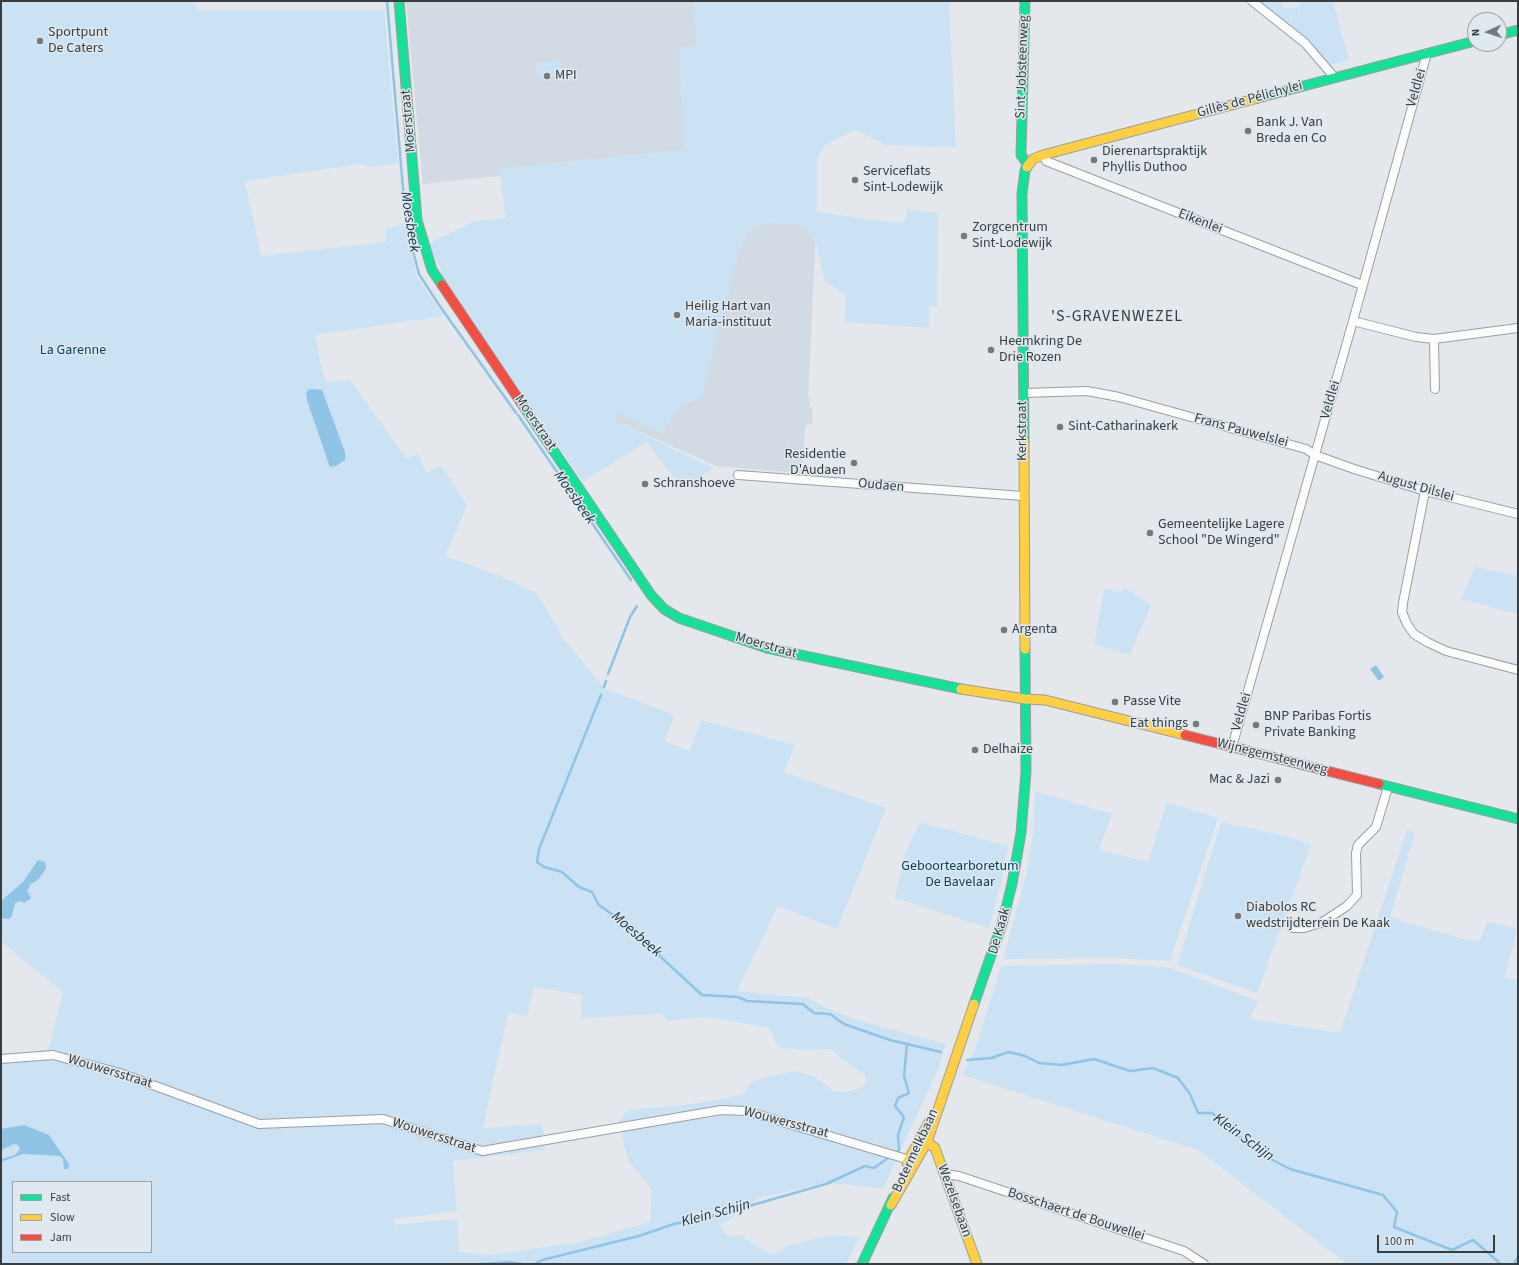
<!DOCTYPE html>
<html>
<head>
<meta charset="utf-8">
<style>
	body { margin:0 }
	#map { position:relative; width:1519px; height:1265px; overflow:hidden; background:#e4e8ec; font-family:"Source Sans 3",sans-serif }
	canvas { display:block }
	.frame { position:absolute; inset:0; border:2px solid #393d3f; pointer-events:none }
	.legend { position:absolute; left:12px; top:1181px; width:140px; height:72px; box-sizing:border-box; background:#e0e9ef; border:1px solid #9da4a9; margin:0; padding:5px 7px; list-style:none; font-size:12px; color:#393d3f }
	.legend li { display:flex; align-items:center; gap:8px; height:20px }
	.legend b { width:20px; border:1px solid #9da4a9 }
	.north { position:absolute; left:1467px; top:12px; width:40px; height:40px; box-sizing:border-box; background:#e0e9ef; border:1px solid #9da4a9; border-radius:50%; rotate:267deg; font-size:11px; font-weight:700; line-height:16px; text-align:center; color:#393d3f }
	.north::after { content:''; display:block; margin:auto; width:14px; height:18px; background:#75797c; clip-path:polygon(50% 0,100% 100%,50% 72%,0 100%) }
	.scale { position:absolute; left:1377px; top:1235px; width:118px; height:18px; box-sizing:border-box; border:2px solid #393d3f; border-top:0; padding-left:5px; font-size:12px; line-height:14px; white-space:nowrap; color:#393d3f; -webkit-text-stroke:3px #e0e9ef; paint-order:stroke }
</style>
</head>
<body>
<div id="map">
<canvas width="1519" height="1265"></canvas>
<div class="frame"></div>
<ul class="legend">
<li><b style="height:5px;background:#16e098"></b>Fast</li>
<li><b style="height:5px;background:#ffcf43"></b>Slow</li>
<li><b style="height:5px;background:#f24e42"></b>Jam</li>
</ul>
<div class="north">N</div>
<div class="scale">100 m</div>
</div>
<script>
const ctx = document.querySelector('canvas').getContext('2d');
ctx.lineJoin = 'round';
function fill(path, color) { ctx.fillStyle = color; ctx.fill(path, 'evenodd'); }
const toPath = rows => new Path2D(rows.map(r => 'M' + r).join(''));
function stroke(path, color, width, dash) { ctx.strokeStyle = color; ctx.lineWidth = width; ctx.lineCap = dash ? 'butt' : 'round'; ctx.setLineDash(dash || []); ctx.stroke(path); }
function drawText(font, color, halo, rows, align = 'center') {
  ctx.font = font + ' "Source Sans 3",sans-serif'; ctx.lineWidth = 3; ctx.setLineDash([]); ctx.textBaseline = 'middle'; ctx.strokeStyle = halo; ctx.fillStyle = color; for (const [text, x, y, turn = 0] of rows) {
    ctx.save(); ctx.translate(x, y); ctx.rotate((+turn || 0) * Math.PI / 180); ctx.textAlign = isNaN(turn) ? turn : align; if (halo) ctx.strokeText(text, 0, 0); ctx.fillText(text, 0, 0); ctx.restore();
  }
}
const built = toPath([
	[406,1,693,1,697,47,679,48,685,150,499,169,500,176,423,184],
	[507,200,817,212,808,398,810,399,809,407,813,407,812,424,805,425,802,473,716,466,611,419]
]);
const green = toPath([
	[1,1,81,1,80,79,81,1,196,1,196,10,384,10,398,164,369,167,361,164,245,181,261,256,386,242,386,228,404,224,418,279,443,316,315,335,325,382,350,380,407,459,418,454,427,473,441,465,467,506,445,556,500,576,537,593,563,638,604,688,674,715,665,741,690,751,701,720,795,745,784,772,886,808,837,929,778,906,737,991,808,998,826,1008,861,1021,946,1044,939,1067,883,1189,843,1184,816,1185,758,1198,720,1226,728,1236,740,1235,766,1252,775,1254,789,1245,832,1235,859,1237,846,1264,1,1264,1,1054,48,1050,63,992,1,942],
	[534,987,582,995,581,1018,660,1014,669,1021,700,1017,721,1019,769,1028,778,1047,803,1050,832,1049,842,1059,866,1076,865,1086,847,1092,833,1091,817,1078,798,1071,772,1075,750,1083,745,1093,723,1099,684,1105,629,1110,619,1120,628,1161,652,1190,650,1222,580,1242,491,1255,459,1252,457,1219,394,1225,394,1219,457,1211,453,1161,545,1150,542,1124,483,1128,508,1013,527,1016],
	[13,1182,151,1182,151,1252,13,1252],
	[693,1,949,1,956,147,886,145,855,130,825,145,817,160,817,212,888,222,905,222,907,209,938,213,937,306,929,305,929,328,844,322,846,295,825,282,816,244,806,230,794,224,763,223,750,231,739,251,702,396,693,402,682,405,664,430,662,434,619,412,615,421,713,468,683,489,646,442,583,482,467,313,442,274,429,243,476,221,506,218,499,169,684,150,679,48,697,47],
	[1258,1,1282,1,1282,8,1298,7,1300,20,1299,1,1333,1,1349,60,1330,65,1301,35,1257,3],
	[560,60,561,76,537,78,536,62],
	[1475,567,1518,576,1518,614,1461,599],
	[1104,589,1121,592,1122,589,1128,590,1151,605,1130,655,1094,645],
	[1035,791,1112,814,1099,850,1148,862,1167,802,1218,818,1170,961,1115,958,1003,959,1026,875,1033,834],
	[920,822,1008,846,1001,883,989,928,895,898,905,853],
	[1221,822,1286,836,1311,845,1257,993,1177,965],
	[1407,830,1415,833,1390,917,1470,941,1480,940,1487,921,1517,929,1505,977,1518,980,1518,1264,1347,1264,1198,1150,962,1075,975,1050,1001,966,1114,964,1167,967,1258,1001,1250,1019,1340,1033]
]);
const water = toPath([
	[311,389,322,390,345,452,345,460,336,466,330,467,328,462,307,400,306,394,308,390],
	[1376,665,1384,677,1379,681,1370,669],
	[38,860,45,862,46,868,38,880,31,884,27,891,31,898,24,903,21,901,15,903,12,916,9,919,1,918,1,901,23,882],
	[24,1125,49,1135,69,1164,68,1169,64,1169,63,1159,60,1156,23,1154,1,1162,1,1159,15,1155,20,1149,18,1145,14,1144,1,1150,1,1129]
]);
const stream = toPath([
	[387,1,406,224,419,274,439,305,516,413],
	[518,415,631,580],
	[608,674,630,617,637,606],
	[604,687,606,681],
	[601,695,539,849,537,862,544,867,562,872,579,887,592,892,599,905,623,922,702,995,738,997,747,1001,803,1004,814,1013,830,1014,844,1024,890,1040,907,1044],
	[967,1060,991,1058,1009,1052,1025,1056,1039,1063,1062,1065,1094,1059,1130,1071,1153,1068,1178,1078,1190,1094,1198,1113,1212,1113,1259,1153,1290,1169,1383,1195,1397,1212,1394,1227,1452,1250,1473,1240,1501,1264],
	[897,1152,899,1150,898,1135,904,1117,895,1106,898,1098,909,1093,904,1076,907,1044,941,1052],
	[482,1264,511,1262,521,1264],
	[535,1264,542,1260,639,1236,674,1224,721,1214,826,1184,865,1166,874,1168,891,1156],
	[1516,1264,1515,1262,1518,1257]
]);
const street = toPath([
	[1252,1,1305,43,1335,78],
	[1043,155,1046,161,1362,285],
	[1353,321,1416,337,1434,339,1518,328],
	[1434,339,1435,389],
	[1023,393,1087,391,1119,397,1306,449,1315,455,1354,469,1425,491,1518,514],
	[738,475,1023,496],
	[1425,491,1403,603,1402,612,1407,624,1414,634,1427,642,1446,651,1518,670],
	[1232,747,1353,321,1427,53],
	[1292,928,1304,928,1321,923,1347,906,1357,895,1356,853,1358,845,1376,827,1388,787],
	[1,1059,53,1055,120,1073,259,1124,383,1119,482,1151,721,1110,746,1111,913,1161],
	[945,1174,959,1176,1184,1251,1204,1264]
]);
const fast = toPath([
	[399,1,417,220,432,270,442,285],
	[1025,1,1021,155,1028,165],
	[1499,35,1518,30],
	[1258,98,1475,41],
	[522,404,651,595,664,609,679,618,767,648,961,689],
	[1024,441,1022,194,1025,170,1027,167],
	[1379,784,1518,819],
	[974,1004,1002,924,1012,884,1021,833,1026,772,1025,649],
	[862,1264,893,1198]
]);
const slow = toPath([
	[1027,167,1033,159,1043,155,1258,98],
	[1024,441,1025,649],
	[961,689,1025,699,1045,700,1185,735],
	[927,1142,935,1148,977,1264],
	[907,1163,929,1122],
	[891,1205,927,1142,974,1004]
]);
const jam = toPath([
	[442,285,522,404],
	[1185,735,1379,784]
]);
const markers = [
	[40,41,4,"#75797c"],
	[547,76,4,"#75797c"],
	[1248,131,4,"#75797c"],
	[1094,160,4,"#75797c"],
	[855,180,4,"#75797c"],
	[964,236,4,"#75797c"],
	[677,315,4,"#75797c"],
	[991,350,4,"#75797c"],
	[1060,427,4,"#75797c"],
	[854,463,4,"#75797c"],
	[645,484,4,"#75797c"],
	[1150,533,4,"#75797c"],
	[1004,630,4,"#75797c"],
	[1115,702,4,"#75797c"],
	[1196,724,4,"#75797c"],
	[1256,725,4,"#75797c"],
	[975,750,4,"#75797c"],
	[1278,780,4,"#75797c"],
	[1238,916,4,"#75797c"]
];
const poiNames = [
	["Sportpunt",48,33],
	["De Caters",48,49],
	["MPI",555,76],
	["Bank J. Van",1256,123],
	["Breda en Co",1256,139],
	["Dierenartspraktijk",1102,152],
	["Phyllis Duthoo",1102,168],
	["Serviceflats",863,172],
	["Sint-Lodewijk",863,188],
	["Zorgcentrum",972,228],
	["Sint-Lodewijk",972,244],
	["Heilig Hart van",685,307],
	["Maria-instituut",685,323],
	["Heemkring De",999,342],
	["Drie Rozen",999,358],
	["Sint-Catharinakerk",1068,427],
	["Residentie",846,455,"right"],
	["D'Audaen",846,471,"right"],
	["Schranshoeve",653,484],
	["Gemeentelijke Lagere",1158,525],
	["School \"De Wingerd\"",1158,541],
	["Argenta",1012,630],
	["Passe Vite",1123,702],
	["BNP Paribas Fortis",1264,717],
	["Private Banking",1264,733],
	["Eat things",1188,724,"right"],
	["Delhaize",983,750],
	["Mac & Jazi",1270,780,"right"],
	["Diabolos RC",1246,908],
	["wedstrijdterrein De Kaak",1246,924]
];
const streetNames = [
	["Sint Jobsteenweg",1023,67,-88],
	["Veldlei",1417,88,-74],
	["Gillès de Pélichylei",1250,100,-15],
	["Moerstraat",409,121,-95],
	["Eikenlei",1200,222,21],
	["Veldlei",1331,400,-74],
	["Moerstraat",535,423,56],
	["Kerkstraat",1023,431,-90],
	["Frans Pauwelslei",1241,431,15],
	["Oudaen",881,486,5],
	["August Dilslei",1416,487,16],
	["Moerstraat",766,646,16],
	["Veldlei",1242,712,-74],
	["Wijnegemsteenweg",1272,757,14],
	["De Kaak",1000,931,-74],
	["Wouwersstraat",110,1072,17],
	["Wouwersstraat",786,1123,15],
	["Wouwersstraat",434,1136,18],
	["Botermelkbaan",916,1151,-65],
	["Wezelsebaan",954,1201,70],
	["Bosschaert de Bouwellei",1076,1215,18]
];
const parkNames = [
	["La Garenne",73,351],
	["Geboortearboretum",960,867],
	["De Bavelaar",960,883]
];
const waterNames = [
	["Moesbeek",409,222,81],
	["Moesbeek",574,498,55],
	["Moesbeek",636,935,41],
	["Klein Schijn",1243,1138,36],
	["Klein Schijn",716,1214,-15]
];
const quarterNames = [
	["'S-GRAVENWEZEL",1117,317]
];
fill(built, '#d2dbe3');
fill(green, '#cae2f4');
fill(water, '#8fc4e4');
stroke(stream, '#8fc4e4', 2.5);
stroke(street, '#9b9ea1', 10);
stroke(fast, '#9b9ea1', 11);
stroke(slow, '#9b9ea1', 11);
stroke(jam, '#9b9ea1', 11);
stroke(street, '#fbfcfc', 8);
stroke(fast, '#16e098', 9);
stroke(slow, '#ffcf43', 9);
stroke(jam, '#f24e42', 9);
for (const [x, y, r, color] of markers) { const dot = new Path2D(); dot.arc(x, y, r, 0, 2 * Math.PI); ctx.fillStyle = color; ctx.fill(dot); stroke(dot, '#e0e9ef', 1.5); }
drawText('14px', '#393d3f', '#e0e9ef', poiNames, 'left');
drawText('14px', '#393d3f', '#e0e9ef', streetNames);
drawText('14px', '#003f5d', '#e0e9ef', parkNames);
drawText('italic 15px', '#123346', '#e0e9ef', waterNames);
ctx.letterSpacing = '1px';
drawText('16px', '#393d3f', '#e0e9ef', quarterNames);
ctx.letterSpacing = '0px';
</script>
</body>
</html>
